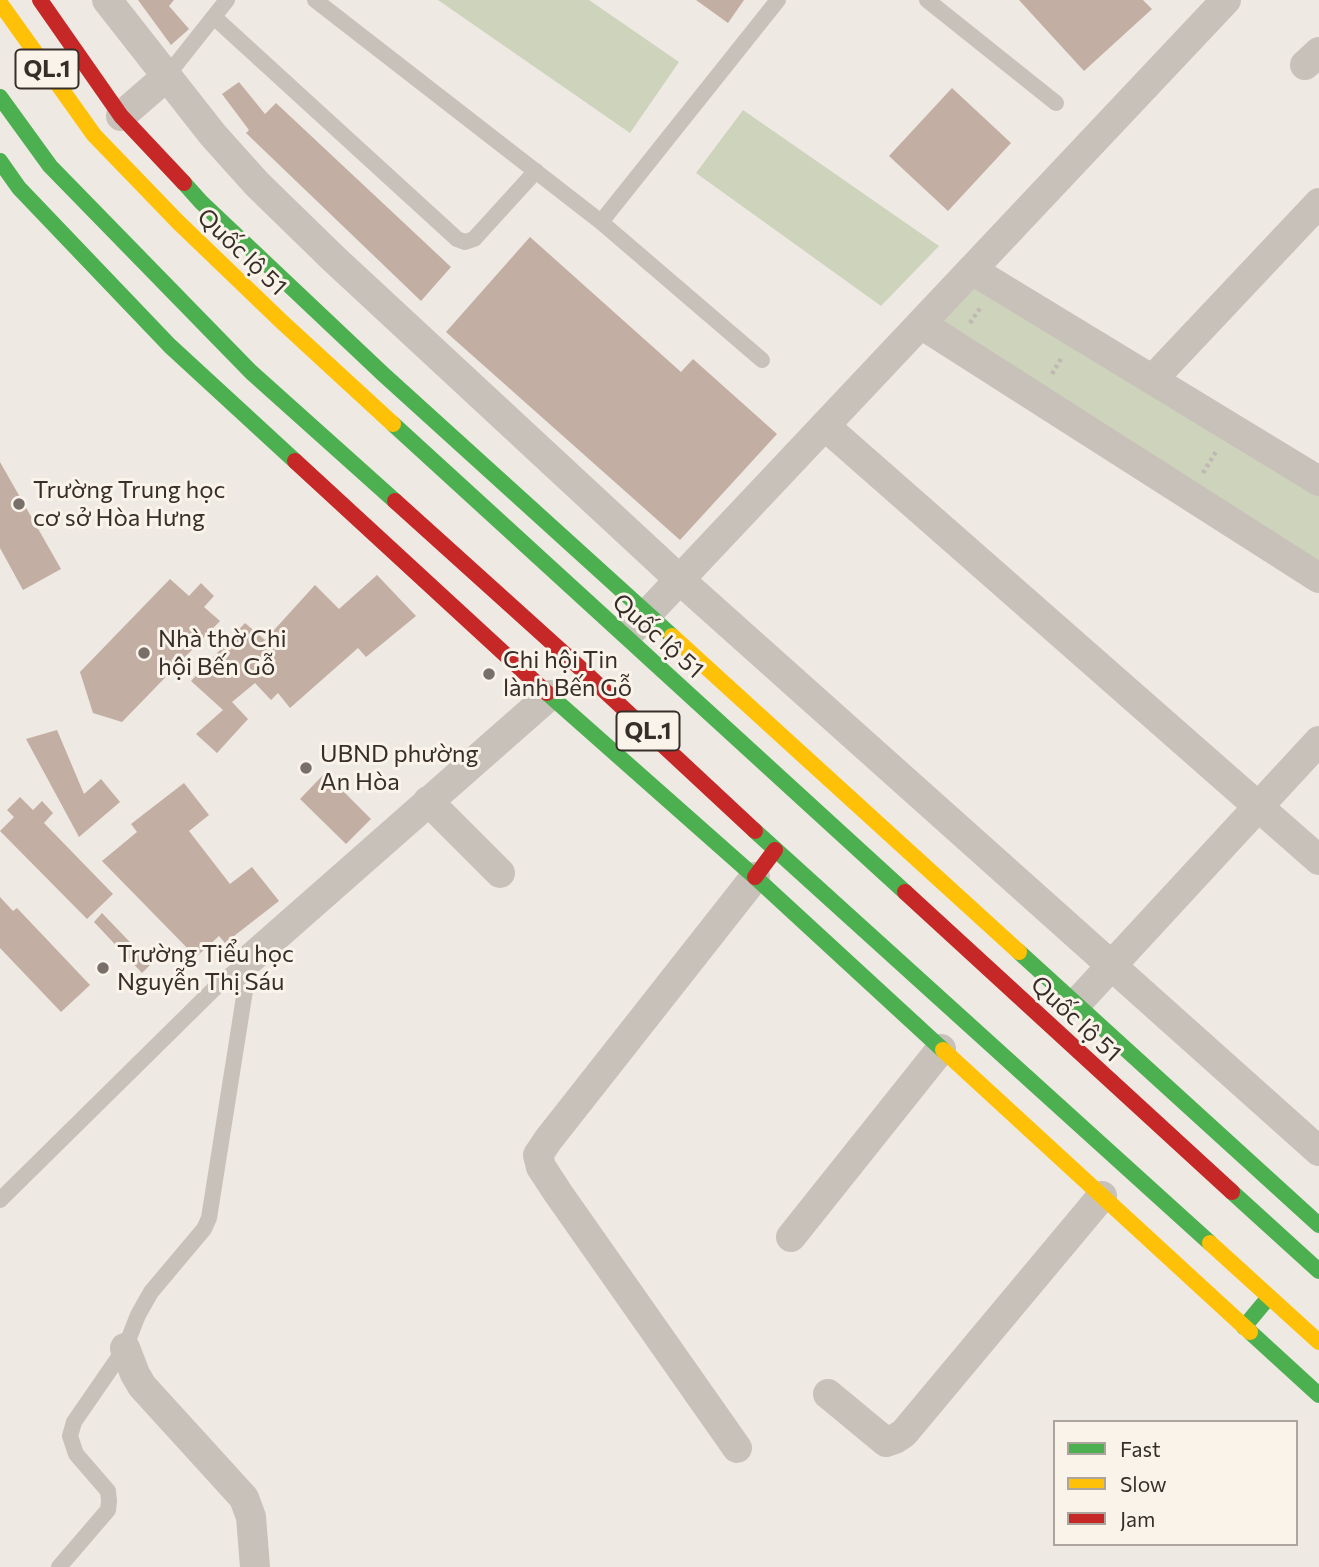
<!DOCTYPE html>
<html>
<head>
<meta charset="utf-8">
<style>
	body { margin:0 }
	#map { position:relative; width:1319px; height:1567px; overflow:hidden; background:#eee9e2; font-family:Commissioner,sans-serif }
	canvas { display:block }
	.legend { position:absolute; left:1053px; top:1420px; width:245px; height:126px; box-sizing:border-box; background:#faf3ea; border:2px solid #aca49d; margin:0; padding:9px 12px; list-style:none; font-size:21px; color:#382e29 }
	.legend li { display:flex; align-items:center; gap:14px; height:35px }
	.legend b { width:35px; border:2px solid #aca49d }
</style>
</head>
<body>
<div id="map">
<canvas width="1319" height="1567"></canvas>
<ul class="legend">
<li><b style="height:9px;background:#4caf50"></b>Fast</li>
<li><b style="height:9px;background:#ffc107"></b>Slow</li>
<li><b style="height:9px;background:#c62828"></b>Jam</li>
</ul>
</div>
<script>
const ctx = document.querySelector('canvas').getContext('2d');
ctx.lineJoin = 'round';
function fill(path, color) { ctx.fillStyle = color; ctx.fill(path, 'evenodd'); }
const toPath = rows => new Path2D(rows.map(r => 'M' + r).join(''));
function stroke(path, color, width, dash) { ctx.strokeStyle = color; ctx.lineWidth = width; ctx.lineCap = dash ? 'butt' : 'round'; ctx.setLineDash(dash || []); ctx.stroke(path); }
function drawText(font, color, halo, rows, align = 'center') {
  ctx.font = font + ' Commissioner,sans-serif'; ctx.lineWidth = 6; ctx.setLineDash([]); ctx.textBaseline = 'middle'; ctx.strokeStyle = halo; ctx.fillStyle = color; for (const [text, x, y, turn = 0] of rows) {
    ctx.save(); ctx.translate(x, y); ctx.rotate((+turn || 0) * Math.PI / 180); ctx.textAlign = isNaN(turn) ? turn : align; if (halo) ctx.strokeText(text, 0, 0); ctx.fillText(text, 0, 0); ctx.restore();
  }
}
const green = toPath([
	[438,0,589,0,679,62,630,133],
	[743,110,939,246,881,306,696,173],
	[974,282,1319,492,1319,566,936,323]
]);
const building = toPath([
	[138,0,174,0,169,6,189,29,171,45],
	[696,0,744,0,728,23],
	[1019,0,1143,0,1152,9,1084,71],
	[239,82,265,114,276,103,451,267,421,301,246,133,249,130,222,94],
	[952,88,1011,143,948,211,889,156],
	[530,237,681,372,693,359,777,434,680,540,446,332],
	[0,462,61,569,23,590,0,548],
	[377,575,416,616,366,657,358,648,290,708,278,693,271,700,255,683,232,702,248,719,217,753,196,734,223,710,191,681,245,623,265,640,315,585,339,609],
	[170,579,189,596,201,583,214,596,204,607,220,621,122,722,93,713,80,672],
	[57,730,84,794,101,779,120,802,79,837,26,739],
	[325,773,371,819,346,844,300,799],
	[184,783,209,815,189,831,230,884,252,867,279,901,225,943,219,936,196,957,102,861,137,832,131,824],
	[20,797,33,810,42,801,53,813,44,823,113,894,87,919,0,831,14,817,7,810],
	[0,897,13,911,17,908,90,985,61,1012,0,948],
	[102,913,151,964,142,973,94,922]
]);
const path = toPath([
	[970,323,981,307],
	[1052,374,1062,357],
	[1203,473,1217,450]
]);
const lane = toPath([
	[315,0,601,222,762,360],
	[927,0,1056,103],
	[214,17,457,239,465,242,474,239,536,171],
	[166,77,227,0],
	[601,222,778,0],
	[0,1200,214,989,250,959],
	[59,1567,108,1510,109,1501,108,1491,76,1454,70,1436,74,1422,125,1348,138,1315,151,1292,204,1229,209,1218,250,959]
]);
const street = toPath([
	[107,0,213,135,257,184,334,259,680,580,1319,1151],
	[1305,65,1319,52],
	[121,116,166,77],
	[972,270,1319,481],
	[921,324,1319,578],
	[1153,379,1319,203],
	[825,426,1319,860],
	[633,629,1226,0],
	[428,801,500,873],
	[250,959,550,695],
	[1076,1004,1319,741],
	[791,1237,941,1049],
	[125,1348,135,1374,142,1386,244,1498,251,1517,255,1567],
	[828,1394,886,1442,895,1439,904,1433,1102,1196],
	[737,1448,558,1193,541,1167,538,1155,548,1140,755,877]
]);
const fast = toPath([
	[0,97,50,166,251,372,395,501],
	[0,161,19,188,170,346,295,461],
	[184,183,201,202,383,374,672,636],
	[393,424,905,892],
	[547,693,755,877,943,1050],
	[755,831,1210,1243],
	[1019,952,1319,1225],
	[1232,1192,1319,1271],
	[1244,1327,1269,1297],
	[1250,1332,1319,1395]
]);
const slow = toPath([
	[0,3,94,135,178,222,281,321,393,424],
	[672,636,1019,952],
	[943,1050,1250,1332],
	[1210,1243,1319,1342]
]);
const jam = toPath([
	[40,0,121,116,184,183],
	[295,461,547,693],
	[395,501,579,667,755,831],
	[755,877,775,850],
	[905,892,1232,1192]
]);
const markers = [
	[19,504,7,"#786f6a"],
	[144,653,7,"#786f6a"],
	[489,674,7,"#786f6a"],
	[306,768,7,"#786f6a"],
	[103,968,7,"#786f6a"]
];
const shields = [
	[47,69,63],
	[648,731,63]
];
const shieldNames = [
	["QL.1",47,69],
	["QL.1",648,731]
];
const streetNames = [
	["Quốc lộ 51",242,252,44],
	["Quốc lộ 51",658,636,42],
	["Quốc lộ 51",1076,1019,43]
];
const poiNames = [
	["Trường Trung học",33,490],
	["cơ sở Hòa Hưng",33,518],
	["Nhà thờ Chi",158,639],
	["hội Bến Gỗ",158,667],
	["Chi hội Tin",503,660],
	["lành Bến Gỗ",503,688],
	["UBND phường",320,754],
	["An Hòa",320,782],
	["Trường Tiểu học",117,954],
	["Nguyễn Thị Sáu",117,982]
];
fill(green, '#ced4bc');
fill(building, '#c2aea3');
stroke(path, '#c0b9b3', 4.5, [3.5, 3.5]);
stroke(lane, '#c7c1ba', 16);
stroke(street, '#c7c1ba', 30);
stroke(fast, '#4caf50', 16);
stroke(slow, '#ffc107', 16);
stroke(jam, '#c62828', 16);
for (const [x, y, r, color] of markers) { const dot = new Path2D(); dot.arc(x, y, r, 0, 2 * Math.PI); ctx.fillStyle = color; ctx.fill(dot); stroke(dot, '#faf3ea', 2.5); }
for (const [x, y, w] of shields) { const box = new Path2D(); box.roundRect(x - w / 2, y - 19.5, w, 39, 5); ctx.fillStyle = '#faf3ea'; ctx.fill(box); stroke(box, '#382e29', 2); }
drawText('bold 23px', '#382e29', null, shieldNames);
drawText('24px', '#382e29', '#faf3ea', streetNames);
drawText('24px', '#382e29', '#faf3ea', poiNames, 'left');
</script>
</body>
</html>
